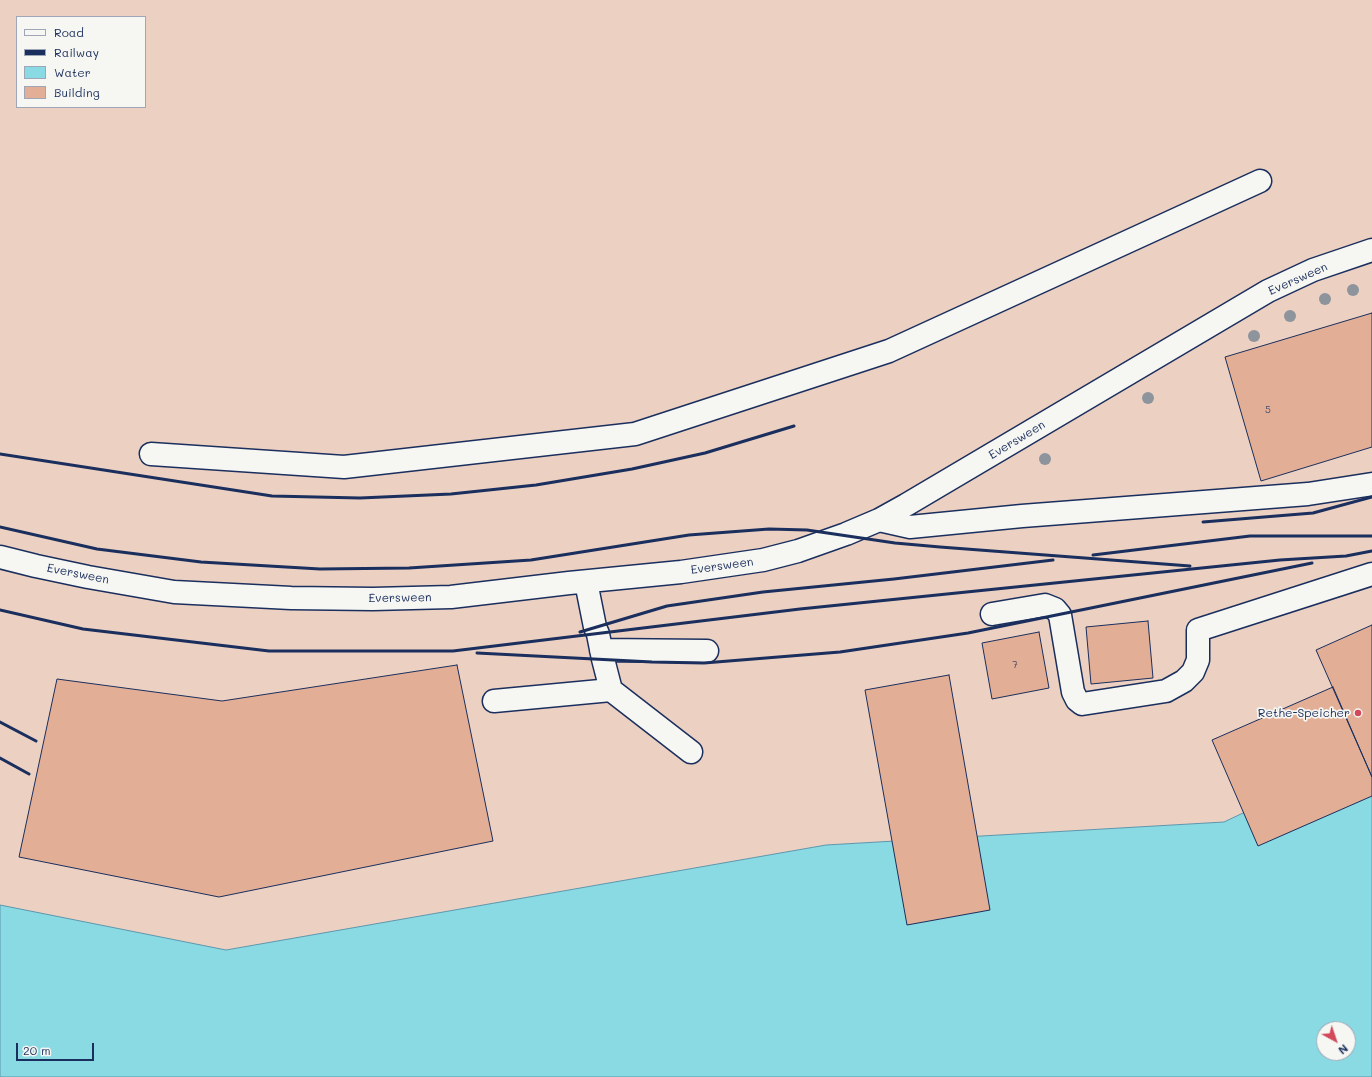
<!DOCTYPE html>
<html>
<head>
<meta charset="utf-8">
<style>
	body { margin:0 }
	#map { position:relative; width:1372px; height:1077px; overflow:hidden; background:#f0e0d6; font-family:Mali,sans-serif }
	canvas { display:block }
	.legend { position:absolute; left:16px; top:16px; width:130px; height:92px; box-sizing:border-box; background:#f6f6f2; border:1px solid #9ea6b7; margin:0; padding:5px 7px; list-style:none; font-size:12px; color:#1b2f5e }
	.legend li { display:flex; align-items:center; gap:8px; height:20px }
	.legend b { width:20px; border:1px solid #9ea6b7 }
	.north { position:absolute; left:1316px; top:1021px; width:40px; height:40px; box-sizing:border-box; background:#f6f6f2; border:1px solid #9ea6b7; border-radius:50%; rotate:140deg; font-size:11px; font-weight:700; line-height:16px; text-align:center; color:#1b2f5e }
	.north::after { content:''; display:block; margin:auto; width:14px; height:18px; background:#d1495b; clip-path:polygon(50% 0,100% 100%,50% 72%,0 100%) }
	.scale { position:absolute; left:16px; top:1043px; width:78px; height:18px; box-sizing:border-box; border:2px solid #1b2f5e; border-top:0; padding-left:5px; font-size:12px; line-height:14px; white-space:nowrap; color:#1b2f5e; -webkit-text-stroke:3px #f6f6f2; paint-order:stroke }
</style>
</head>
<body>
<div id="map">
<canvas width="1372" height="1077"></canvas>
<ul class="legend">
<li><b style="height:5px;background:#f6f6f2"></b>Road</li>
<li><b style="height:5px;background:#1b2f5e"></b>Railway</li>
<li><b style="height:11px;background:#89dae2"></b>Water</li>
<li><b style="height:11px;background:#e2ae95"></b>Building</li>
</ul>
<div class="north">N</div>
<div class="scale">20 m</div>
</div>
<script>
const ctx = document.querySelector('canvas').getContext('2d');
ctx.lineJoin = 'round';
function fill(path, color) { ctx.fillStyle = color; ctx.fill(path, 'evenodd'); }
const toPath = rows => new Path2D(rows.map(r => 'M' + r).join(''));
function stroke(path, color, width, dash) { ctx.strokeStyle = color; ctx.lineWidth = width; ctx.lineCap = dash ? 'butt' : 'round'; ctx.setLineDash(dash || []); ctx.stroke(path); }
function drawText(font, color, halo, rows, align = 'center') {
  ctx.font = font + ' Mali,sans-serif'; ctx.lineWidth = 3.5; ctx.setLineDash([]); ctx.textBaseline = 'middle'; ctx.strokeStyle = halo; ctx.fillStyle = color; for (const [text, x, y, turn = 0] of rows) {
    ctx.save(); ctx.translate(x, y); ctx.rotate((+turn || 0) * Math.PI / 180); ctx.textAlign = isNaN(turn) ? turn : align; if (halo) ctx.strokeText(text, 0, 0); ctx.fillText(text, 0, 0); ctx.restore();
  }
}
const built = toPath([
	[0,0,1372,0,1372,752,1224,822,826,845,226,950,0,905],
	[17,17,145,17,145,107,17,107]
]);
const water = toPath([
	[1372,752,1372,1077,0,1077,0,905,226,950,826,845,1224,822,1372,752],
	[1324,1029,1348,1029,1348,1053,1324,1053,1324,1029]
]);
const building = toPath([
	[1372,313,1372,447,1261,481,1225,357,1372,313],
	[1148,621,1153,678,1091,684,1086,627,1148,621],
	[1372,625,1372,777,1316,650,1372,625],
	[1039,632,1049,688,992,699,982,643,1039,632],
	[457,665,493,841,219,897,19,857,57,679,222,701,457,665],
	[949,675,990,910,907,925,865,690,949,675],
	[1333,687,1372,777,1372,796,1258,846,1212,740,1333,687]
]);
const minor = toPath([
	[151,454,344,467,635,434,889,351,1260,181],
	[879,520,910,527,1022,516,1308,494,1372,484],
	[0,557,36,566,88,577,174,592,291,598,373,599,451,597,569,583,681,572,763,560,798,551,846,534,879,520,906,505,1268,291,1313,270,1372,250],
	[586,582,595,627,598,634,603,659,611,690,691,752],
	[992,614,1045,605,1055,609,1060,615,1073,692,1077,700,1082,704,1166,691,1184,681,1193,672,1198,660,1198,630,1372,574],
	[601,650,707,651],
	[494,701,611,690]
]);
const rail = toPath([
	[0,454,272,496,360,498,451,494,536,485,632,469,705,453,794,426],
	[1203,522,1313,513,1372,497],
	[0,527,97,549,201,562,320,569,409,568,531,560,689,535,769,529,807,530,895,543,940,547,1190,566],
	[1093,555,1250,536,1372,536],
	[0,610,83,629,269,651,453,651,800,609,1280,560,1346,556,1372,551],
	[580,632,667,606,763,592,894,579,1053,560],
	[477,653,652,662,704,663,840,652,968,633,1312,563],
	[0,722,36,741],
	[0,758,29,774]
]);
const trees = [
	[1353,290],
	[1325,299],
	[1290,316],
	[1254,336],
	[1148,398],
	[1045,459]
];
const markers = [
	[1358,713,4,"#d1495b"]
];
const numberNames = [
	["5",1268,410],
	["7",1015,665]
];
const streetNames = [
	["Eversween",1298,279,-24],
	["Eversween",1017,440,-31],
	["Eversween",722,566,-8],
	["Eversween",78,574,11],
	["Eversween",400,598,-1]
];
const poiNames = [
	["Rethe-Speicher",1350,713]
];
fill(built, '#ecd1c2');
fill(water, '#89dae2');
stroke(water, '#5d96ad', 1);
fill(building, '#e2ae95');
stroke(building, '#1b2f5e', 1);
stroke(minor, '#1b2f5e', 25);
stroke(minor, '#f6f6f2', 22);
stroke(rail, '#1b2f5e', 3);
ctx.fillStyle = '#8d949c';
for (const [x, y] of trees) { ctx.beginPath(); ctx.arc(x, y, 6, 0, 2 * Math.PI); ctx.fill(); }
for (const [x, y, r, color] of markers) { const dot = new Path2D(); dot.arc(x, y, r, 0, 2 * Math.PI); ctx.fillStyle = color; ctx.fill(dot); stroke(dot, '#f6f6f2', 1.5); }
drawText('10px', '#4d4f6c', null, numberNames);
drawText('12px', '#1b2f5e', '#f6f6f2', streetNames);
drawText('12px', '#1b2f5e', '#f6f6f2', poiNames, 'right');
</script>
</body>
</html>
